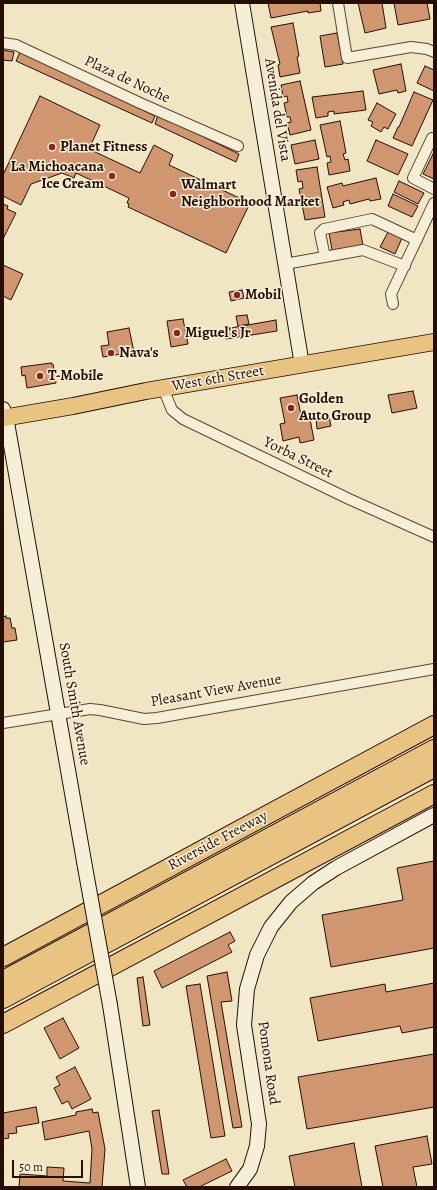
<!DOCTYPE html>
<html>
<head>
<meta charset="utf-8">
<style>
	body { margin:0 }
	#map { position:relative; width:437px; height:1190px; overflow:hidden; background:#f1e6c3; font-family:Alegreya,serif }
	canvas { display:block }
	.frame { position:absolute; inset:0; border:4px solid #270e05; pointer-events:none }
	.scale { position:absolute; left:12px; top:1160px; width:71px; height:18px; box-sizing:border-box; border:2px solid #270e05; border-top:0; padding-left:5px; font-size:12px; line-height:14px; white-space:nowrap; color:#270e05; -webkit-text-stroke:3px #f6efd8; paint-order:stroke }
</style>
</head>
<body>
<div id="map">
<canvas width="437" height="1190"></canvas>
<div class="frame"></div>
<div class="scale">50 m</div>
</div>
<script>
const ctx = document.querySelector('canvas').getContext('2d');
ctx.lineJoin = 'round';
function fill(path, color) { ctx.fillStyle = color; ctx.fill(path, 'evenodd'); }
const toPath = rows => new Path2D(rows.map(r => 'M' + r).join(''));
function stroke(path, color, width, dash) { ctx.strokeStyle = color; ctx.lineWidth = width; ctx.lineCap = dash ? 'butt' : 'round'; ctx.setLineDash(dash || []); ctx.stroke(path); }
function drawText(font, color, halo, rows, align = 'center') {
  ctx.font = font + ' Alegreya,serif'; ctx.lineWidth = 3; ctx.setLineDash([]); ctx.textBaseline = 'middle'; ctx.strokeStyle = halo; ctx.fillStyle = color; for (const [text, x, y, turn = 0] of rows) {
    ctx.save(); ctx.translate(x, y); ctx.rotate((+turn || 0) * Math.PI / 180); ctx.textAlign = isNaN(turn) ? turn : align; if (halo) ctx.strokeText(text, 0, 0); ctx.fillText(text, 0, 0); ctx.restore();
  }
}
const building = toPath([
	[268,3,320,3,321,11,308,13,308,11,271,18,268,3],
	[358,3,382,3,386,28,365,33,358,3],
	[394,3,427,3,430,19,398,25,394,3],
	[293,23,299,56,297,57,300,73,280,77,278,65,280,64,271,27,293,23],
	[337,33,343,64,325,67,320,36,337,33],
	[3,50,14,52,12,61,3,60,3,50],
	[20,52,155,116,152,123,16,61,20,52],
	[401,64,406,91,398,93,397,90,379,94,373,70,401,64],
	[425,66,434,70,434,91,417,83,425,66],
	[300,81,311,130,290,135,287,123,291,122,290,117,287,117,284,103,288,102,287,96,283,97,281,85,300,81],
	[363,91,366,110,334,114,334,111,328,112,328,116,316,118,312,97,363,91],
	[414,92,433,100,412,146,393,138,398,127,399,127,414,92],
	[40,96,100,125,89,149,140,173,154,145,173,155,169,165,250,203,226,253,128,207,129,204,127,203,129,198,76,173,74,178,62,173,31,184,21,205,3,196,3,175,40,96],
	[377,103,396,114,388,129,384,127,381,132,371,126,373,122,368,120,377,103],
	[158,115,239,154,236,162,155,124,158,115],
	[340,121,346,153,343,154,345,160,348,159,350,171,329,175,327,163,331,162,330,156,327,157,320,125,340,121],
	[315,140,319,159,295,164,291,145,315,140],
	[376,140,408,154,398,175,367,161,376,140],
	[434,152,434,179,423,174,434,152],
	[317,167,325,217,305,220,299,189,303,188,302,181,298,182,296,170,317,167],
	[376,178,381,199,370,201,369,199,350,204,349,200,343,202,344,205,333,208,327,187,342,183,343,186,376,178],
	[399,181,424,193,418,204,394,192,399,181],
	[393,194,418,206,412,217,388,206,393,194],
	[3,204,8,206,7,209,16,213,3,239,3,204],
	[360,229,363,246,332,250,329,233,360,229],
	[388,232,402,238,395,254,380,247,388,232],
	[3,265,23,274,11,300,3,296,3,265],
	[242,290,244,298,231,301,229,292,242,290],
	[247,315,249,324,238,326,236,316,247,315],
	[183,319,188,344,171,347,167,321,183,319],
	[276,320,277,331,226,339,225,329,276,320],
	[129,328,134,352,103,357,101,346,109,345,107,332,129,328],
	[51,363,51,364,53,364,56,383,27,388,25,375,22,376,21,367,51,363],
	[413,391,417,408,392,413,388,395,413,391],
	[297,395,302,420,310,419,314,440,300,443,299,437,283,441,280,424,285,423,280,398,297,395],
	[329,416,331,426,317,429,316,418,329,416],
	[6,616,6,618,10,618,12,628,15,628,17,640,3,642,3,617,6,616],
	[434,861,434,948,331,967,322,915,403,900,397,868,434,861],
	[230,932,235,941,228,945,232,952,162,988,154,971,230,932],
	[227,972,232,1001,221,1002,242,1127,233,1128,207,976,227,972],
	[143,977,150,1025,143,1026,137,978,143,977],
	[434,983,434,1027,402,1033,400,1026,318,1041,310,998,385,984,386,992,434,983],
	[200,984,225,1136,211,1138,186,986,200,984],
	[63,1018,79,1048,60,1059,44,1028,63,1018],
	[434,1054,434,1107,307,1129,298,1077,434,1054],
	[75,1067,91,1099,72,1109,68,1101,62,1104,54,1088,60,1085,56,1077,75,1067],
	[36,1107,39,1123,16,1127,17,1133,8,1134,9,1138,3,1139,3,1113,36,1107],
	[92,1109,93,1113,98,1112,105,1149,102,1187,19,1187,20,1174,47,1176,47,1167,64,1168,63,1181,90,1183,92,1149,89,1131,45,1140,42,1122,76,1115,76,1112,92,1109],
	[159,1110,169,1174,162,1174,152,1111,159,1110],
	[427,1136,432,1164,413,1167,417,1187,383,1187,375,1146,427,1136],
	[354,1143,362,1187,295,1187,289,1156,354,1143],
	[226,1159,232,1171,199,1187,187,1187,183,1180,226,1159]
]);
const street = toPath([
	[338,3,347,58,411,47,427,49,434,52],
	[3,43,16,45,140,103,238,146],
	[434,139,432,138,413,178,434,189],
	[325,257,320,233,324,229,372,219,417,240],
	[285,264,363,250,405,266],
	[393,304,391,294,434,203],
	[163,388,172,410,183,419,349,499,434,537],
	[3,723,90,709,100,710,144,719,157,718,434,669]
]);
const secondary = toPath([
	[242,3,302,365],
	[3,409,6,417,85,867],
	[110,1005,138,1187],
	[237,1187,250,1169,257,1146,259,1124,244,1025,247,989,257,955,271,927,291,902,313,883,336,868,434,815]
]);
const primary = toPath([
	[3,418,73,406,146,391,434,342]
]);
const highway = toPath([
	[3,957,434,725],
	[3,980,434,749],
	[3,999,434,768],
	[3,1024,434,794]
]);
const secondaryBridge = toPath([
	[85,867,110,1005]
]);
const markers = [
	[52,147,4,"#8f2418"],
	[112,176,4,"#8f2418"],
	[173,194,4,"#8f2418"],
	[237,295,4,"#8f2418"],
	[177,333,4,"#8f2418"],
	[111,353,4,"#8f2418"],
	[40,376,4,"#8f2418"],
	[291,408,4,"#8f2418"]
];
const streetNames = [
	["Plaza de Noche",127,80,25],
	["Avenida del Vista",277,110,81],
	["West 6th Street",218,379,-10],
	["Yorba Street",298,458,26],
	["Pleasant View Avenue",216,691,-10],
	["South Smith Avenue",74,704,80],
	["Riverside Freeway",218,841,-28],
	["Pomona Road",268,1063,82]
];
const poiNames = [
	["Planet Fitness",60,147],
	["La Michoacana",104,167,"right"],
	["Ice Cream",104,184,"right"],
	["Walmart",181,185],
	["Neighborhood Market",181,202],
	["Mobil",245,295],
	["Miguel's Jr",185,333],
	["Nava's",119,353],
	["T-Mobile",48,376],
	["Golden",299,399],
	["Auto Group",299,416]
];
fill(building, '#d0966f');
stroke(building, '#270e05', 1);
stroke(street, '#5a4434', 12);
stroke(secondary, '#270e05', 16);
stroke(primary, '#270e05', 18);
stroke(highway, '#270e05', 20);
stroke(street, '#f6efd8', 10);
stroke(secondary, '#f6efd8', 14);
stroke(primary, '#e8c382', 16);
stroke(highway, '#e8c382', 18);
stroke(secondaryBridge, '#270e05', 16, []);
stroke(secondaryBridge, '#f6efd8', 14);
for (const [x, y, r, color] of markers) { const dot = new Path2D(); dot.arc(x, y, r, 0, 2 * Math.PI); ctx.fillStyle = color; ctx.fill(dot); stroke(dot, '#f6efd8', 1.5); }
drawText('15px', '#270e05', '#f6efd8', streetNames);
drawText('bold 15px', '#270e05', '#f6efd8', poiNames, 'left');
</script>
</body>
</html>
